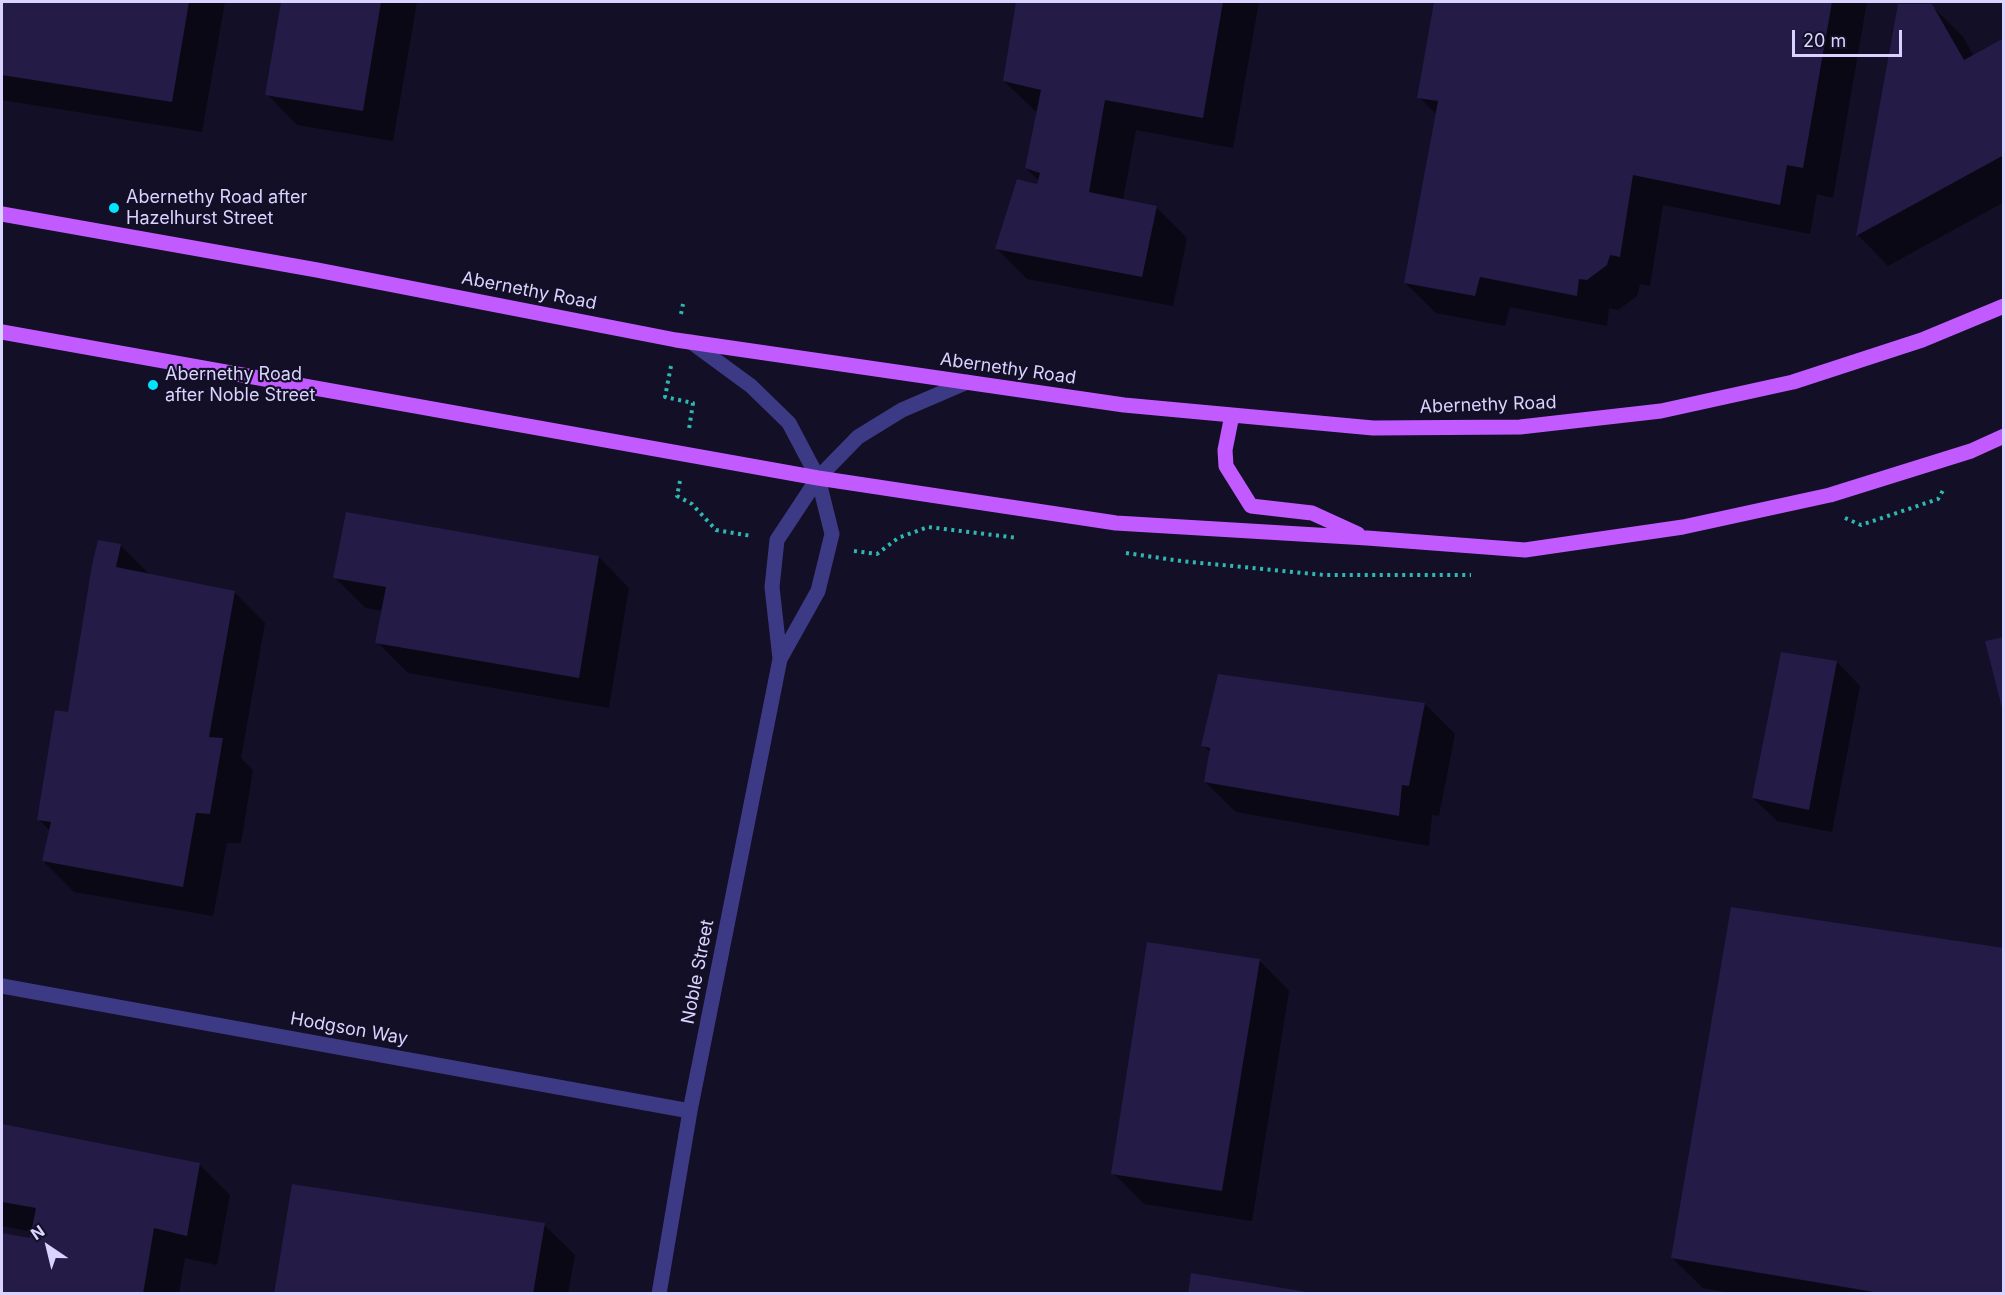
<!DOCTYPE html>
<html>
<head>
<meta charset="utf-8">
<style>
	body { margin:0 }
	#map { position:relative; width:2005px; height:1295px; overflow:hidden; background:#130f26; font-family:Inter,sans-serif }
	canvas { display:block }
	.frame { position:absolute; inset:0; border:3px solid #d9d4ff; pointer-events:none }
	.north { position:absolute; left:18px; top:1217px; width:60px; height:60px; -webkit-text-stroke:4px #130f26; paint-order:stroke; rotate:325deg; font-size:16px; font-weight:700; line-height:24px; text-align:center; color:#d9d4ff }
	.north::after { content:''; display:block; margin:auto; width:21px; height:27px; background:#d9d4ff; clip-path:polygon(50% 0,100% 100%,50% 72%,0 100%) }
	.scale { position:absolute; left:1792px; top:30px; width:110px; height:27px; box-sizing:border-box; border:3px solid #d9d4ff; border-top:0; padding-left:8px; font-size:18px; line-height:21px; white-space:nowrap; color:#d9d4ff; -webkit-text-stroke:4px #130f26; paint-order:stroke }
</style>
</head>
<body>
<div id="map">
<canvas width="2005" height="1295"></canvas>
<div class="frame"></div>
<div class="north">N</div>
<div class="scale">20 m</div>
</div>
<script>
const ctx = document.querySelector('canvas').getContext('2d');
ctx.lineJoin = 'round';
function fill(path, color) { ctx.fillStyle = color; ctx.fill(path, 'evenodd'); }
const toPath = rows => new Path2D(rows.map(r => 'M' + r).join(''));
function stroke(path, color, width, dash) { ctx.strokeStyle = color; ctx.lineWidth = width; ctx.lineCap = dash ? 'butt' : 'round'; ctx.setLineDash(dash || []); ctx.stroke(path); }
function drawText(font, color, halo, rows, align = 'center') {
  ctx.font = font + ' Inter,sans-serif'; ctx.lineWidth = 4.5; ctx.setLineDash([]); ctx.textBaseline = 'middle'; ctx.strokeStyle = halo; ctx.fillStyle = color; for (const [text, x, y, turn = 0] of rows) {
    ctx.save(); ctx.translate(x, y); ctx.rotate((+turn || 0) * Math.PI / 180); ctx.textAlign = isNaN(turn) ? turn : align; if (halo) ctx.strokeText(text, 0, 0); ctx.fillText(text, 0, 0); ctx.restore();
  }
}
const shadow = toPath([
	[2,2,225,2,202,132,2,100],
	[282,2,417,2,393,141,297,125,267,94],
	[1017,2,1259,2,1233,148,1136,130,1123,200,1157,208,1187,238,1173,306,1027,279,997,249,1039,181,1026,168,1038,112,1035,111,1004,81],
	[1435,2,1867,2,1833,198,1817,194,1810,234,1663,205,1650,286,1640,284,1637,296,1618,310,1609,308,1607,326,1510,307,1505,326,1436,313,1405,283,1437,115,1419,97],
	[1899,5,1932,6,1963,37,1974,56,2004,39,2004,202,1888,266,1858,235],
	[347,514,599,557,629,588,609,708,408,673,377,642,383,611,366,608,335,578],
	[120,545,150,575,234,592,265,623,241,758,253,770,241,843,227,843,213,916,74,892,43,861,50,831,39,819],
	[1837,662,1860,686,1832,832,1777,821,1753,798],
	[1425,704,1455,734,1439,816,1432,815,1429,846,1236,812,1205,782,1211,753,1203,745],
	[1259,960,1289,991,1252,1221,1144,1204,1113,1173],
	[2,1126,200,1165,230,1195,217,1265,185,1258,179,1294,2,1294,2,1235,31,1240,33,1232,2,1226],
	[544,1225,575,1255,568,1294,276,1294],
	[1672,1258,2004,1294,1735,1294,1703,1288]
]);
const building = toPath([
	[2,2,189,2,172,102,2,75],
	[281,2,381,2,363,111,265,95],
	[1016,2,1223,2,1203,118,1105,100,1089,192,1157,206,1142,277,995,249,1017,179,1037,184,1040,173,1025,168,1041,90,1003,81],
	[1434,2,1832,2,1803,168,1787,165,1780,205,1633,175,1620,257,1610,255,1607,265,1587,280,1579,279,1577,296,1480,277,1475,296,1404,283,1438,101,1417,98],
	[1898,4,1932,4,1964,60,2004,38,2004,155,1856,236],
	[346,512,599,556,579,678,375,643,386,587,333,578],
	[98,540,121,544,116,567,235,591,209,737,223,738,210,814,196,813,183,887,42,861,51,822,37,820,55,710,68,712,92,565],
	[2004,637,2004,712,2003,712,1985,641],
	[1781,652,1837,661,1809,810,1752,798],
	[1218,674,1425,703,1409,786,1402,785,1399,816,1204,782,1210,748,1201,746],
	[1731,907,2004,948,2004,1294,1886,1294,1671,1258],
	[1147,942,1260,959,1222,1191,1111,1174],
	[2,1124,200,1163,187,1236,154,1228,143,1294,2,1294,2,1233,30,1238,36,1208,2,1202],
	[292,1184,545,1223,533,1294,274,1294],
	[1191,1273,1307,1292,1307,1294,1188,1294]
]);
const path = toPath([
	[681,314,683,304],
	[671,366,665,397,693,403,689,429],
	[680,481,677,496,692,504,716,530,752,536],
	[1845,518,1861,525,1938,499,1945,487],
	[854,551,877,554,898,538,928,527,1018,538],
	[1126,553,1181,561,1324,575,1471,575]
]);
const street = toPath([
	[691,342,751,386,789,423,818,478,832,534,818,591,780,659],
	[2,986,690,1111],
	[659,1294,690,1111,780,659,772,587,777,540,818,478,858,437,902,410,967,382]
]);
const primary = toPath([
	[2,214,317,270,676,340,1124,405,1373,428,1520,427,1661,411,1793,382,1922,340,2004,306],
	[2,332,818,478,1116,523,1367,538,1525,550,1683,527,1830,495,1971,451,2004,436],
	[1232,415,1225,450,1226,466,1251,506,1312,513,1358,534]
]);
const markers = [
	[114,208,6,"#00e5ff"],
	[153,385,6,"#00e5ff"]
];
const poiNames = [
	["Abernethy Road after",126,198],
	["Hazelhurst Street",126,219],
	["Abernethy Road",165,375],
	["after Noble Street",165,396]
];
const streetNames = [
	["Abernethy Road",529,291,11],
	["Abernethy Road",1008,369,8],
	["Abernethy Road",1488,405,-2],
	["Noble Street",698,972,-79],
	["Hodgson Way",349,1029,10]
];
fill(shadow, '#0007');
fill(building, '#241b47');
stroke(path, '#2fb8b0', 4, [3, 4.5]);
stroke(street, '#3d3a85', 15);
stroke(primary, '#c25bff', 15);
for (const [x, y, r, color] of markers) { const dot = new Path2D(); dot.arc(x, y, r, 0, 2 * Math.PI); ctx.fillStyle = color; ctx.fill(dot); stroke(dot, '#130f26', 2); }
drawText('18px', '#d9d4ff', '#130f26', poiNames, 'left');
drawText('18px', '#d9d4ff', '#130f26', streetNames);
</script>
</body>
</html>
